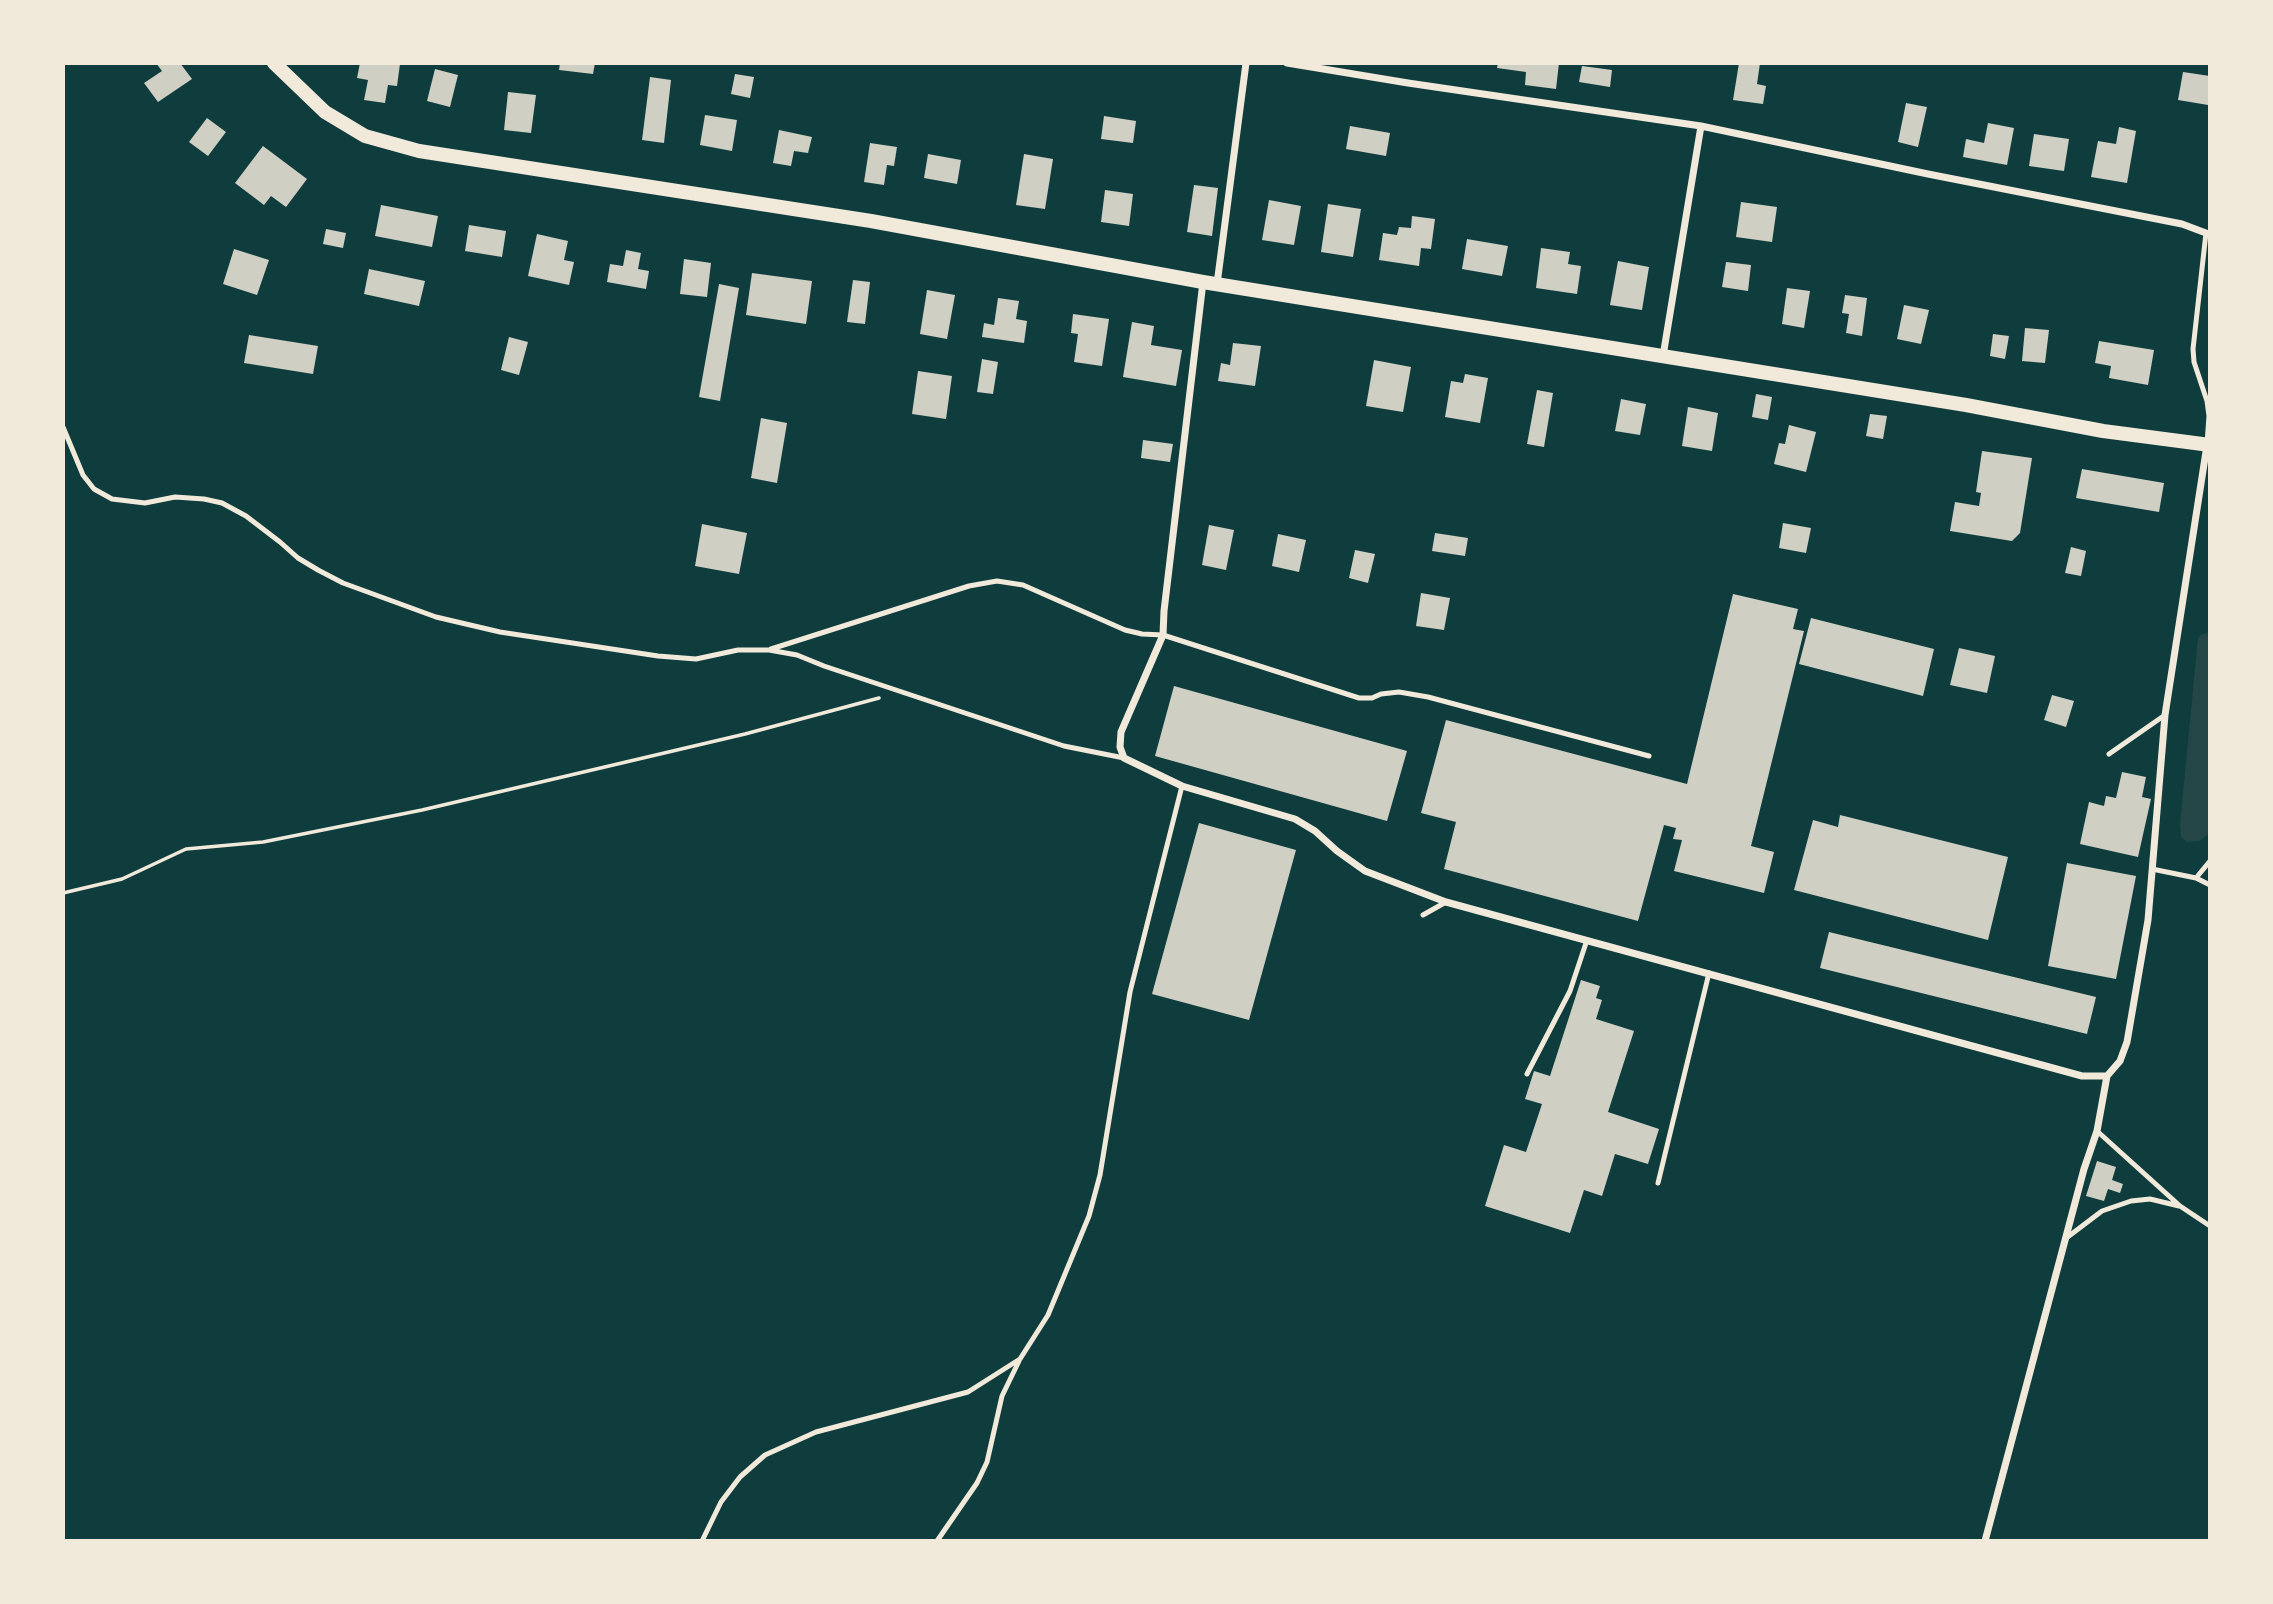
<!DOCTYPE html>
<html>
<head>
<meta charset="utf-8">
<style>
	body { margin:0 }
	#map { position:relative; width:2273px; height:1604px; overflow:hidden; background:#0f3d3e; font-family:Barlow,sans-serif }
	canvas { display:block }
	.frame { position:absolute; inset:0; border:65px solid #f1e9da; pointer-events:none }
</style>
</head>
<body>
<div id="map">
<canvas width="2273" height="1604"></canvas>
<div class="frame"></div>
</div>
<script>
const ctx = document.querySelector('canvas').getContext('2d');
ctx.lineJoin = 'round';
function fill(path, color) { ctx.fillStyle = color; ctx.fill(path, 'evenodd'); }
const toPath = rows => new Path2D(rows.map(r => 'M' + r).join(''));
function stroke(path, color, width, dash) { ctx.strokeStyle = color; ctx.lineWidth = width; ctx.lineCap = dash ? 'butt' : 'round'; ctx.setLineDash(dash || []); ctx.stroke(path); }
const green = toPath([
	[2210,633,2210,833,2200,841,2187,842,2181,837,2180,824,2198,638,2202,634]
]);
const building = toPath([
	[156,63,180,63,192,79,158,102,144,83,162,71],
	[360,63,400,64,397,86,388,85,385,103,364,100,368,80,357,78],
	[560,63,595,63,593,74,559,70],
	[1498,63,1559,63,1556,89,1525,85,1526,72,1497,68],
	[1739,63,1760,63,1757,84,1766,86,1763,104,1733,100],
	[1582,66,1612,70,1610,87,1579,82],
	[435,69,458,75,450,107,427,101],
	[2183,72,2210,76,2208,105,2178,100],
	[735,74,754,77,750,98,731,94],
	[650,77,671,80,664,143,642,140],
	[508,92,536,95,531,133,504,130],
	[1906,103,1927,107,1918,147,1898,142],
	[705,115,737,120,732,151,700,145],
	[1104,116,1136,121,1133,143,1101,139],
	[207,118,226,132,208,156,189,142],
	[1988,123,2014,128,2007,165,1963,157,1966,139,1984,143],
	[1350,126,1390,133,1386,156,1346,149],
	[2119,127,2136,131,2127,183,2091,177,2098,141,2116,144],
	[779,130,812,137,808,153,794,151,791,166,773,163],
	[2034,134,2069,139,2064,171,2029,166],
	[870,143,897,147,894,166,887,165,884,185,864,182],
	[263,146,307,179,286,207,271,196,264,205,235,183],
	[928,154,961,160,957,184,924,178],
	[1024,154,1053,159,1045,209,1016,205],
	[1194,185,1218,188,1212,236,1187,232],
	[1105,190,1133,194,1129,226,1101,222],
	[1269,200,1301,206,1294,245,1262,240],
	[1741,202,1777,207,1772,242,1736,237],
	[1328,204,1361,209,1353,257,1321,252],
	[381,205,438,216,432,247,375,236],
	[1412,216,1435,219,1431,249,1421,248,1419,266,1379,260,1383,233,1397,235,1399,227,1411,228],
	[469,225,506,231,502,257,465,251],
	[326,229,346,233,343,248,323,244],
	[537,234,568,241,564,260,574,262,569,285,528,276],
	[1467,239,1508,246,1502,276,1462,269],
	[1541,248,1570,252,1568,264,1581,266,1577,294,1536,288],
	[234,249,269,260,257,295,223,284],
	[626,250,641,253,638,269,649,271,646,289,607,282,610,264,623,266],
	[684,259,711,263,707,297,680,294],
	[1618,261,1649,267,1642,310,1610,305],
	[1726,262,1751,265,1748,291,1722,287],
	[369,269,425,281,419,306,364,294],
	[752,273,812,281,806,324,746,315],
	[853,280,870,282,865,324,847,322],
	[719,284,739,288,720,401,699,397],
	[1787,288,1810,291,1804,328,1782,324],
	[927,290,955,295,947,339,920,334],
	[1845,295,1867,298,1862,336,1846,333,1849,314,1842,313],
	[998,298,1019,301,1016,319,1027,321,1024,343,982,337,984,323,994,325],
	[1904,305,1929,310,1921,344,1897,339],
	[1073,314,1109,319,1102,366,1074,362,1078,334,1071,333],
	[1132,322,1154,326,1151,345,1182,350,1176,386,1123,377],
	[2025,328,2049,330,2045,363,2022,361],
	[1993,334,2009,336,2005,359,1990,356],
	[249,335,318,346,313,374,244,363],
	[509,337,528,342,519,375,501,370],
	[2099,341,2154,350,2148,385,2109,378,2111,366,2095,363],
	[1233,343,1261,346,1255,386,1218,381,1221,363,1230,365],
	[982,359,998,362,993,394,977,392],
	[1374,360,1411,367,1403,412,1366,406],
	[918,371,952,376,946,419,912,414],
	[1465,374,1488,378,1480,423,1445,417,1451,381,1463,383],
	[1537,390,1553,393,1544,447,1527,444],
	[1756,394,1772,397,1768,420,1752,417],
	[1621,399,1646,404,1640,435,1615,431],
	[1688,407,1718,413,1712,451,1682,446],
	[1870,414,1887,416,1883,439,1866,436],
	[761,418,787,423,777,483,751,478],
	[1789,425,1816,432,1806,472,1774,464,1779,443,1785,444],
	[1143,440,1173,444,1170,462,1141,458],
	[1982,451,2032,458,2020,533,2012,541,1950,531,1955,502,1979,506,1981,493,1976,492],
	[2082,469,2164,483,2159,512,2076,498],
	[1783,523,1811,528,1806,553,1779,548],
	[702,524,747,533,739,574,695,566],
	[1209,525,1234,530,1226,570,1202,565],
	[1435,533,1468,538,1465,556,1432,551],
	[1278,534,1306,540,1299,572,1272,566],
	[2071,547,2086,551,2081,576,2065,573],
	[1355,550,1375,554,1368,583,1349,578],
	[1421,593,1450,598,1444,630,1416,626],
	[1733,594,1798,609,1793,629,1804,631,1751,846,1774,852,1764,893,1674,871,1682,840,1673,839,1676,828,1664,825,1638,921,1444,869,1456,822,1421,813,1446,720,1687,784],
	[1811,618,1934,649,1923,696,1799,664],
	[1959,648,1995,656,1987,693,1950,685],
	[1174,686,1407,751,1387,821,1155,756],
	[2052,695,2074,701,2066,727,2044,720],
	[2122,772,2146,777,2142,797,2151,799,2138,857,2080,844,2089,802,2104,806,2106,796,2116,798],
	[1840,815,2008,857,1988,940,1794,890,1813,820,1838,827],
	[1199,823,1296,850,1249,1020,1152,994],
	[2067,863,2136,876,2116,979,2048,966],
	[1829,932,2096,997,2087,1034,1820,968],
	[1581,980,1600,986,1596,998,1602,1000,1596,1019,1634,1031,1608,1112,1659,1129,1648,1164,1615,1154,1602,1196,1584,1190,1570,1233,1485,1206,1504,1145,1526,1152,1542,1104,1525,1099,1534,1071,1550,1076],
	[2097,1161,2116,1167,2112,1180,2123,1184,2120,1193,2108,1189,2104,1201,2086,1196]
]);
const path = toPath([
	[63,893,122,879,186,849,263,842,422,810,745,734,879,698]
]);
const service = toPath([
	[2206,233,2193,349,2194,362,2207,401,2209,416,2207,444],
	[63,427,83,475,94,489,112,499,145,503,175,497,204,499,222,503,246,516,280,542,298,558,318,570,343,583,436,617,500,632,658,656,696,659,738,650,769,650,797,655,824,666,1064,746,1124,758],
	[771,649,969,586,997,581,1023,585,1125,630,1142,634,1163,635,1359,698,1372,698,1381,694,1399,692,1428,697,1649,756],
	[2109,754,2165,715],
	[2152,869,2196,878,2210,885],
	[2196,878,2210,861],
	[1423,915,1446,902],
	[1527,1074,1570,991,1587,940],
	[2097,1131,2180,1206,2210,1226],
	[1658,1183,1709,973],
	[2065,1239,2102,1211,2131,1201,2150,1199,2179,1206],
	[702,1541,721,1502,740,1477,765,1455,816,1432,968,1392,1020,1359,1048,1315,1089,1216,1100,1175,1130,992,1182,786],
	[937,1541,977,1483,987,1462,1002,1396,1019,1361]
]);
const minor = toPath([
	[1287,63,1408,83,1701,126,1928,174,2182,224,2206,233],
	[1203,282,1164,611,1163,635,1121,732,1120,747,1124,758,1182,786,1295,819,1315,831,1337,851,1365,871,1446,902,2082,1076,2107,1076,2120,1061,2127,1042,2148,920,2165,715,2207,445],
	[1217,284,1246,63],
	[1663,356,1701,126],
	[1985,1541,2084,1169,2097,1131,2107,1076]
]);
const secondary = toPath([
	[274,63,325,112,365,136,419,151,871,221,1203,282,1966,405,2103,431,2210,445]
]);
fill(green, '#244646');
fill(building, '#cfcfc3');
stroke(path, '#f1e9da', 3.5);
stroke(service, '#f1e9da', 5);
stroke(minor, '#f1e9da', 7);
stroke(secondary, '#f1e9da', 14);
</script>
</body>
</html>
